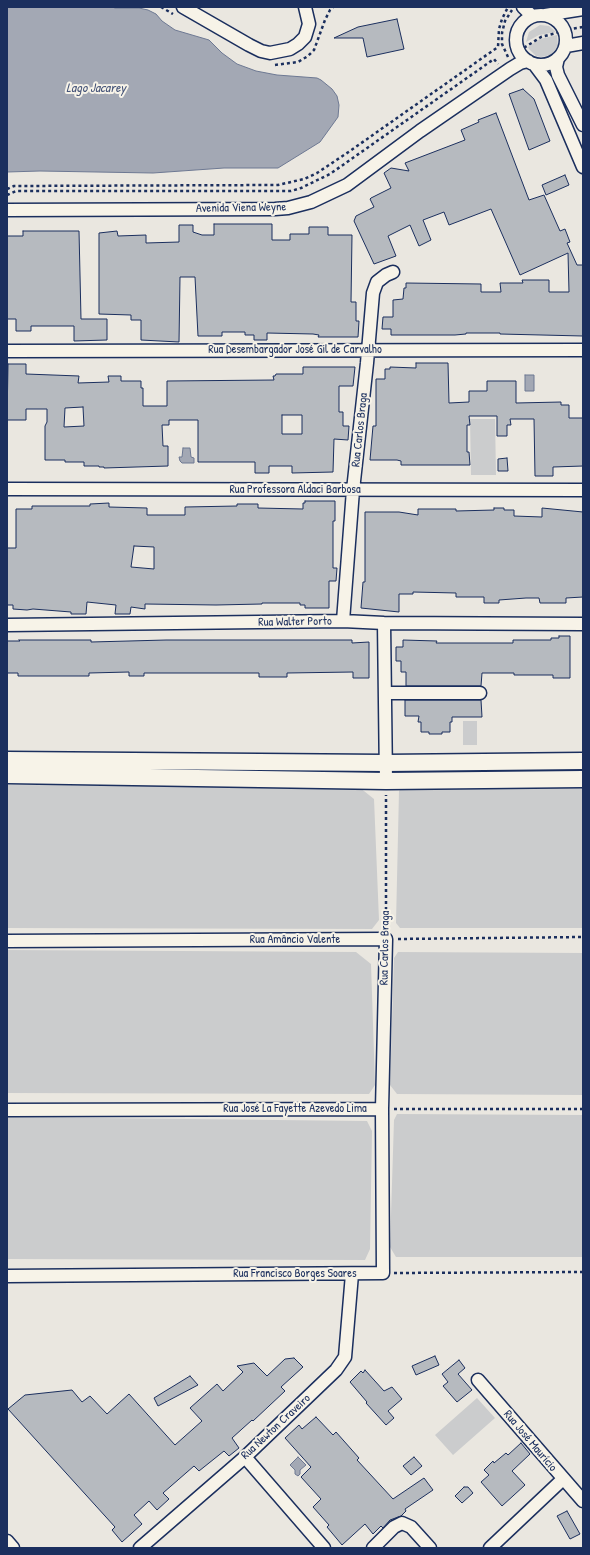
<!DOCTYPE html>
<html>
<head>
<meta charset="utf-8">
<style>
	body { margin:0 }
	#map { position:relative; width:590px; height:1555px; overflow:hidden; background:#eae7e0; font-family:"Patrick Hand",sans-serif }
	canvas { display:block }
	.frame { position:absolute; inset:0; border:8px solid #1b2f5e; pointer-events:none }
</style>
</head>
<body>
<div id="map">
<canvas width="590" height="1555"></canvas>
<div class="frame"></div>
</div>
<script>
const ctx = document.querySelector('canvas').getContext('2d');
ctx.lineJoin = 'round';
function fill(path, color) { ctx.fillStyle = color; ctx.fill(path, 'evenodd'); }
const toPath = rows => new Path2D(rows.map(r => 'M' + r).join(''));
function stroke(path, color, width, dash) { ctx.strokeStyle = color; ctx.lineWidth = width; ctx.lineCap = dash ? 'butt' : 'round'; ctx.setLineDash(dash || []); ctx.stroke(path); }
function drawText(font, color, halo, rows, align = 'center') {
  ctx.font = font + ' "Patrick Hand",sans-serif'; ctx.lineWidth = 4; ctx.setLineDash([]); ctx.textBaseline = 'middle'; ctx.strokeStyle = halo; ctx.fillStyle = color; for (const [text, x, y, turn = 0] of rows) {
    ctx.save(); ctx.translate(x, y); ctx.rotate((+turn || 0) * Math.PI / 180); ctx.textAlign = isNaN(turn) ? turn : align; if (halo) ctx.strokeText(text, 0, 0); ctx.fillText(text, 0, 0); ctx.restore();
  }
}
const green = toPath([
	[540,25,549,26,556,32,539,35,526,42,529,32],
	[557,35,558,46,551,55,541,57,536,56,529,49,528,47,540,39],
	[470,419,495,419,496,475,471,475],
	[463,721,477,721,477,745,463,745],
	[7,785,359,787,374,799,379,920,372,929,7,928],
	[403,786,583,787,583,928,400,928,396,923,399,791],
	[7,950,356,952,371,964,375,1085,369,1094,7,1093],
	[398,952,583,953,583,1095,397,1094,390,1085,394,958],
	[397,1114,583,1115,583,1257,396,1257,390,1247,394,1120],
	[7,1117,367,1121,372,1131,370,1249,365,1260,7,1259],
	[477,1398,495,1418,453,1455,435,1435]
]);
const water = toPath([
	[7,7,112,7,115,8,139,8,148,10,156,14,162,21,175,30,209,40,222,53,237,64,256,71,277,75,317,78,321,80,332,89,337,96,339,105,338,117,320,142,278,168,224,168,153,173,40,171,7,172,7,7],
	[525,375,534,375,534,391,525,391,525,375],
	[183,448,190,448,191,457,194,458,194,463,182,463,180,461,179,457,182,457,183,448],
	[298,1457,306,1465,300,1470,300,1474,298,1476,295,1474,295,1470,290,1465,298,1457]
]);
const building = toPath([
	[397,19,404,49,367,57,363,38,334,38,358,27,397,19],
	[523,89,534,99,550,141,529,150,509,94,523,89],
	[496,113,529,200,544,195,560,231,565,229,570,242,567,243,577,265,583,265,583,336,500,334,500,333,466,333,466,334,455,335,391,335,391,329,382,329,383,317,393,317,393,300,403,299,404,288,406,288,406,283,481,284,481,292,501,292,500,283,523,283,522,280,549,280,549,292,569,292,568,253,520,275,491,209,449,225,444,212,423,220,431,240,419,246,410,225,388,236,396,256,374,264,354,221,356,216,374,207,370,199,371,198,391,188,384,173,391,168,409,171,405,163,465,140,461,130,479,122,478,120,496,113],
	[565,175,569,185,546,195,542,185,565,175],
	[214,224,272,224,272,240,290,240,290,234,309,234,309,227,328,227,328,235,352,235,351,302,356,302,356,321,359,321,358,337,318,337,319,335,313,334,267,333,267,340,254,340,254,335,245,335,245,332,222,332,222,336,198,336,195,277,180,277,179,342,141,340,141,320,131,320,131,315,99,314,99,233,117,231,118,236,146,235,146,243,179,242,179,225,193,225,193,232,202,235,214,235,214,224],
	[23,231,79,231,81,319,107,319,107,340,74,341,74,326,31,326,31,331,16,331,16,319,7,319,7,236,23,236,23,231],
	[416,363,448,363,449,403,469,402,469,391,487,391,487,381,516,381,516,403,561,402,561,405,569,405,569,418,583,418,583,466,553,467,553,476,535,476,534,419,510,419,511,425,507,425,507,436,497,436,497,416,469,416,470,425,467,425,467,452,469,452,470,465,401,465,401,461,397,460,370,460,373,426,376,426,376,379,385,379,385,369,390,369,390,367,416,368,416,363],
	[8,364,26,364,26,374,79,376,78,383,109,382,108,376,121,376,121,381,141,381,141,388,143,388,143,406,167,406,167,381,274,380,273,376,275,376,276,374,303,374,303,367,355,367,353,386,339,386,339,412,343,412,343,426,349,426,348,440,334,439,333,472,292,473,292,466,269,466,269,473,255,473,255,462,198,462,198,420,169,420,169,425,162,425,163,446,168,446,168,466,104,468,104,467,99,467,99,466,84,466,84,462,65,462,65,460,45,460,45,426,47,422,47,409,26,409,26,420,7,420,8,364],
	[83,407,84,426,64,427,65,408,83,407],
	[282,415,302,415,302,434,282,434,282,415],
	[507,458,508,471,498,471,498,459,507,458],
	[305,501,335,501,335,521,333,521,333,568,337,568,336,581,329,581,329,608,305,608,305,605,300,605,300,603,262,603,262,604,216,605,145,604,145,609,131,607,130,614,115,614,116,605,87,602,86,614,71,614,71,612,33,609,27,610,13,609,13,605,7,605,7,548,16,548,16,509,32,509,32,506,90,506,90,504,109,503,109,507,147,508,147,515,185,515,185,507,237,506,237,504,258,504,258,508,303,509,303,503,305,503,305,501],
	[134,546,154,547,154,569,131,567,134,546],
	[494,508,504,508,504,510,514,510,514,516,542,517,542,508,583,512,583,597,566,598,566,603,540,603,539,598,526,598,499,600,499,603,484,603,484,597,456,597,456,593,413,592,413,594,399,594,399,612,361,608,363,582,365,582,365,512,399,512,418,515,418,509,456,509,456,511,494,510,494,508],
	[559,636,570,636,570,678,553,678,553,675,514,675,514,673,482,673,481,686,406,686,406,672,401,672,401,661,396,661,396,647,403,647,403,640,437,641,436,643,513,643,513,640,551,640,551,638,559,638,559,636],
	[19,640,91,640,91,642,166,640,352,640,352,643,369,642,369,678,353,678,353,672,287,673,287,677,259,677,259,673,144,673,144,676,129,676,129,672,89,673,89,676,18,676,18,673,7,673,7,641,20,641,19,640],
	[405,700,481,700,482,717,452,717,452,722,450,722,450,732,442,732,442,734,429,734,429,732,421,732,421,722,418,722,419,716,405,716,405,700],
	[435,1356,439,1365,416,1375,412,1366,435,1356],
	[294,1358,303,1367,281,1387,285,1391,253,1421,252,1420,232,1438,239,1448,229,1456,224,1451,199,1471,194,1466,163,1493,169,1499,157,1510,149,1501,134,1515,142,1524,122,1542,112,1530,115,1527,8,1409,25,1395,72,1390,82,1402,90,1396,107,1414,129,1394,175,1445,202,1421,190,1408,217,1384,223,1391,243,1372,237,1366,254,1363,267,1376,285,1359,294,1358],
	[459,1360,465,1368,458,1374,472,1390,457,1402,443,1386,448,1382,442,1374,459,1360],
	[365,1370,384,1391,392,1387,402,1399,388,1411,394,1418,386,1425,366,1403,367,1402,350,1382,361,1371,363,1373,365,1370],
	[190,1376,198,1385,158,1406,154,1398,190,1376],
	[316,1417,333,1435,336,1432,359,1458,357,1460,393,1499,424,1478,433,1490,405,1509,406,1511,401,1516,390,1520,383,1528,381,1526,373,1534,365,1524,342,1545,327,1527,329,1525,313,1507,321,1499,301,1477,311,1467,285,1438,299,1425,302,1429,316,1417],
	[521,1443,530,1454,512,1471,525,1485,502,1506,481,1482,489,1475,484,1470,493,1461,494,1463,506,1453,508,1455,521,1443],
	[414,1457,422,1466,411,1475,403,1466,414,1457],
	[464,1487,468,1487,473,1493,462,1503,455,1496,464,1487],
	[567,1511,580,1534,570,1539,557,1516,567,1511]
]);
const path = toPath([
	[161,7,173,14],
	[519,51,541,37,571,29,583,27],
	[508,57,502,44,502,33,505,21,512,10],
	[275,65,298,62,308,56,314,50,325,20,330,10,333,7],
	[7,189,14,186,278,185,304,179,317,173,350,151,498,47,499,29,502,19,508,7],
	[7,195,16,191,291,191,301,188,330,174,494,59,498,64],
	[386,928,386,795],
	[398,939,583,937],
	[394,1109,583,1109],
	[394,1273,583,1272]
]);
const minor = toPath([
	[183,7,249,45,261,51,270,53,290,49,298,44,305,37,309,24,305,7],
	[523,7,532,16],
	'516 40a25 25 0 1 1 50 0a25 25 0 1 1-50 0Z',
	[545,15,583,9],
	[566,46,583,43],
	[558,58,556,67,558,75,583,125],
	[534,64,546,80,583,167],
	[7,210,275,209,288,208,311,202,347,185,420,131,510,69,520,63,528,61],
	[7,351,583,350],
	[7,489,583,490],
	[343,621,353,490,367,363,373,293,377,282,386,275,393,272],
	[384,623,386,781],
	[7,625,343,621,384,623,583,624],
	[385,693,480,693],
	[7,941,386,939,382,1109,383,1273,7,1276],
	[7,1110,382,1109],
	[478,1380,583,1501],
	[245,1457,324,1548],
	[7,1541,13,1548],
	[140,1548,245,1457,336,1370,345,1357,352,1274],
	[373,1548,394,1527,402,1523,411,1527,430,1548],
	[490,1548,563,1479]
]);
const major = toPath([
	[7,760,385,763,583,761],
	[7,775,386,781,583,779]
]);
const streetNames = [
	["Avenida Viena Weyne",241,208,-1],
	["Rua Desembargador José Gil de Carvalho",295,350],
	["Rua Carlos Braga",360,430,-84],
	["Rua Professora Aldaci Barbosa",295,490],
	["Rua Walter Porto",295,622,-1],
	["Rua Amâncio Valente",295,940],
	["Rua Carlos Braga",385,948,-89],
	["Rua José La Fayette Azevedo Lima",295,1109],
	["Rua Francisco Borges Soares",295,1274],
	["Rua Newton Craveiro",276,1427,-43],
	["Rua José Maurício",530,1441,50]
];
const waterNames = [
	["Lago Jacarey",96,89]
];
fill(green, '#cbcccd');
fill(water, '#a3a8b4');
stroke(water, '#6d7892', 1);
fill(building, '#b6babf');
stroke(building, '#1b2f5e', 1);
stroke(minor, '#1b2f5e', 15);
stroke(major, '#1b2f5e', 19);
stroke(path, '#1b2f5e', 2.5, [3, 3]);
stroke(minor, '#f7f3e8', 12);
stroke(major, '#f7f3e8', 16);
drawText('12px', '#1b2f5e', '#f7f3e8', streetNames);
drawText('italic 13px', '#445378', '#f7f3e8', waterNames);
</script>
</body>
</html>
